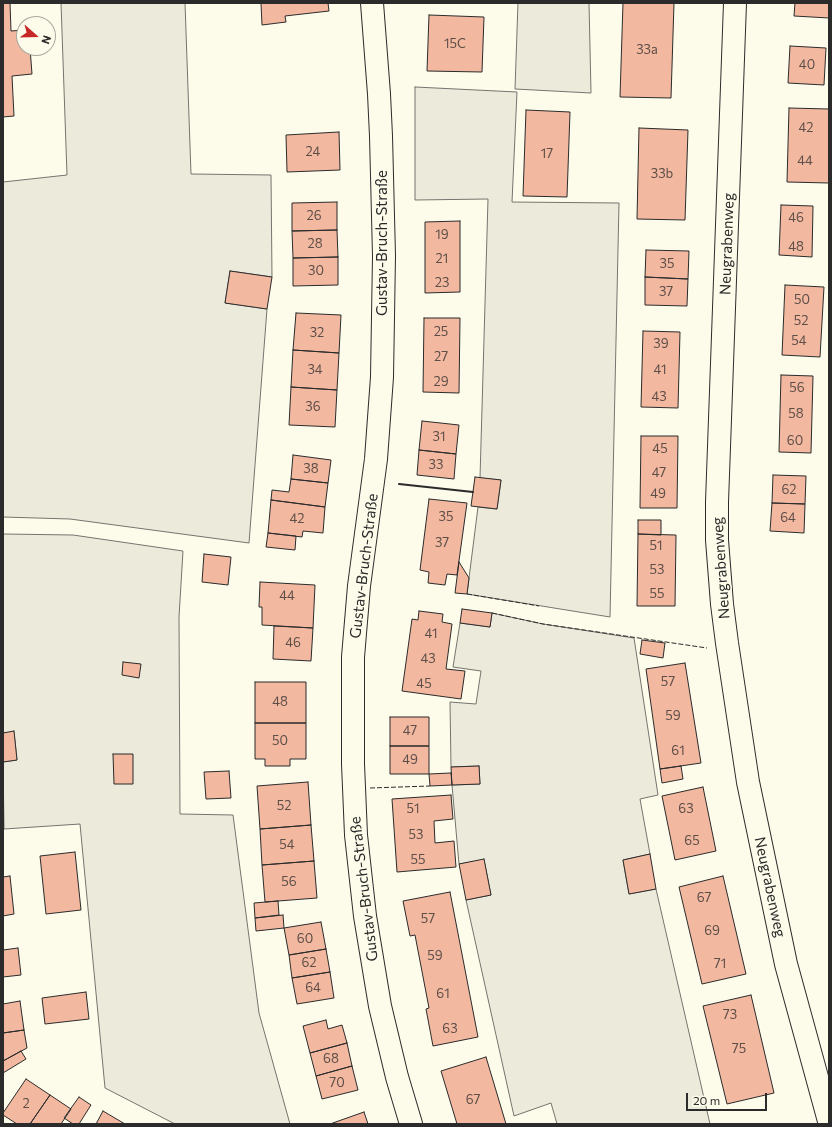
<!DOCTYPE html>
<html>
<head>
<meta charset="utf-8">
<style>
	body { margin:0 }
	#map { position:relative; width:832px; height:1127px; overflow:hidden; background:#fdfbea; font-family:Commissioner,sans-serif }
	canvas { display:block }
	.frame { position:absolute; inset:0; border:4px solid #2b2b2b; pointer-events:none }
	.north { position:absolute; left:16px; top:16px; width:40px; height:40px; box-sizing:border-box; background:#fdfbea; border:1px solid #a9a89e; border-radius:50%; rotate:110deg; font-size:11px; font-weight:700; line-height:16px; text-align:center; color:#2b2b2b }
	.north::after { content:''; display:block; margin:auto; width:14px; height:18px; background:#c62828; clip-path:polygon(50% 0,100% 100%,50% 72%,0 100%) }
	.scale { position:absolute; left:686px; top:1093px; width:81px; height:18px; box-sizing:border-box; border:2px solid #2b2b2b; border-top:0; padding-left:5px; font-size:12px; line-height:14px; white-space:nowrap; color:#2b2b2b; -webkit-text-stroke:3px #fdfbea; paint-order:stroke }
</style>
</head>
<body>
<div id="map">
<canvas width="832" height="1127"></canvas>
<div class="frame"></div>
<div class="north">N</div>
<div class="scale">20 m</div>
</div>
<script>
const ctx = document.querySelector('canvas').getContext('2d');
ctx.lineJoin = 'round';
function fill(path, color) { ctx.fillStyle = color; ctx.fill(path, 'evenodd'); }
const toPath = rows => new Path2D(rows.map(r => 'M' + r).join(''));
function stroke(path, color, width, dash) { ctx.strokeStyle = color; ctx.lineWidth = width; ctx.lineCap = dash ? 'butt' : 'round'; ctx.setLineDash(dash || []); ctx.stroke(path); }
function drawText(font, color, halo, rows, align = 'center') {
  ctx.font = font + ' Commissioner,sans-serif'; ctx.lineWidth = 3; ctx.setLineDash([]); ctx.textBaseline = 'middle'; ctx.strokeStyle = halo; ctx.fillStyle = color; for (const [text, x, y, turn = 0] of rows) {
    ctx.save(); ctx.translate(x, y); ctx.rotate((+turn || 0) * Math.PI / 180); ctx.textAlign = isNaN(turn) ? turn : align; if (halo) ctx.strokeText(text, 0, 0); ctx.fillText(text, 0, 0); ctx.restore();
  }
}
const green = toPath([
	[61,3,185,3,191,174,271,175,272,277,230,271,225,303,267,309,249,543,70,519,3,517,3,182,67,175,61,3],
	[518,3,589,3,591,93,515,89,518,3],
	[415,87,517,92,512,202,619,203,610,617,467,594,478,507,497,509,501,480,480,478,488,199,415,200,415,87],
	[3,534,73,535,183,551,179,617,180,814,233,815,259,1013,290,1124,175,1124,105,1088,80,824,4,829,3,762,17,760,14,732,3,733,3,534],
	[492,613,543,624,634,638,658,795,640,799,650,854,623,860,629,894,656,889,710,1124,557,1124,551,1103,514,1116,466,900,491,895,484,860,459,864,452,785,480,784,479,766,451,767,450,702,476,704,481,671,453,667,460,623,490,627,492,613]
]);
const building = toPath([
	[3,3,10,3,11,31,24,30,24,48,30,48,32,74,12,76,14,116,3,117,3,3],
	[261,3,328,3,329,11,285,16,286,22,262,25,261,3],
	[623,3,674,3,671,98,620,97,623,3],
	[795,3,829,3,829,18,794,16,795,3],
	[429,15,484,17,482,72,427,71,429,15],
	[790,46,826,48,824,85,788,83,790,46],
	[789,108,829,109,829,183,787,182,789,108],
	[526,110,570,112,567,197,523,196,526,110],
	[639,128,688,130,685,220,637,219,639,128],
	[339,132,340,170,287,172,286,135,339,132],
	[337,202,337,230,292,231,292,203,337,202],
	[781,205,813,206,812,257,779,255,781,205],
	[460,221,460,292,425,293,425,222,460,221],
	[337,230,338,257,293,258,292,231,337,230],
	[646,250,689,251,688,279,645,277,646,250],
	[338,257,338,285,293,286,293,258,338,257],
	[230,271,272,277,267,309,225,303,230,271],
	[645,277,688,279,687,306,645,305,645,277],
	[785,285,824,287,820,357,782,355,785,285],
	[296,313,341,315,339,353,293,350,296,313],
	[424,318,460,318,459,393,423,392,424,318],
	[643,331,680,332,678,408,641,407,643,331],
	[293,350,339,353,337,390,291,387,293,350],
	[781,375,813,376,811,453,779,452,781,375],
	[291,387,337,390,335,427,289,425,291,387],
	[422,421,459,425,456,454,419,450,422,421],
	[641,436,678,436,677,508,640,508,641,436],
	[419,450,456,454,454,479,417,475,419,450],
	[293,455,331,460,328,483,291,479,293,455],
	[773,475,806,476,805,504,772,503,773,475],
	[475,477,501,480,497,509,471,506,475,477],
	[291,479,328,483,325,507,271,500,272,490,289,492,291,479],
	[429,499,467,503,457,575,447,574,445,585,428,583,429,572,420,570,429,499],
	[271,500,325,507,323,533,303,531,302,537,268,533,271,500],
	[772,503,805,504,804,533,770,531,772,503],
	[638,520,661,520,661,535,638,534,638,520],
	[268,533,296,536,295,550,266,547,268,533],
	[638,534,676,535,675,606,637,606,638,534],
	[204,554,231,557,228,585,202,582,204,554],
	[459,562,469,578,467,594,455,593,459,562],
	[260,582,315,585,313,628,262,625,262,607,259,607,260,582],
	[462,609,492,613,490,627,460,623,462,609],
	[419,611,443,614,442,622,452,624,446,669,465,671,461,699,402,691,412,619,418,620,419,611],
	[274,626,313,628,311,661,273,659,274,626],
	[642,640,665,643,663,658,640,654,642,640],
	[123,662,141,664,139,678,122,675,123,662],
	[685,663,701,763,660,769,646,669,685,663],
	[255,682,306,682,306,723,255,723,255,682],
	[390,717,429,717,429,746,390,746,390,717],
	[255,723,306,723,306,759,290,759,290,766,265,766,265,759,255,759,255,723],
	[14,731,17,760,3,762,3,733,14,731],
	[390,746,429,746,429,774,390,774,390,746],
	[113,754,133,754,133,784,114,784,113,754],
	[479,766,480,784,452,785,451,767,479,766],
	[681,766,683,779,662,783,660,769,681,766],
	[229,771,231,798,206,799,204,772,229,771],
	[451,773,452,785,430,786,429,774,451,773],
	[308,782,311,825,260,829,257,786,308,782],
	[703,787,716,851,675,860,662,796,703,787],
	[451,795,453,819,434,821,435,843,454,841,456,867,397,872,392,799,451,795],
	[311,825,314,861,262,865,260,829,311,825],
	[75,852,81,910,46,914,40,856,75,852],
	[650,854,656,889,629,894,623,860,650,854],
	[484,859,491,895,466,900,459,864,484,859],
	[314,861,317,898,265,902,262,865,314,861],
	[10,876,14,914,3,916,3,877,10,876],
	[723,876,746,974,702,984,679,887,723,876],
	[450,892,478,1037,433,1046,426,1009,429,1008,415,935,410,936,403,901,450,892],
	[278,901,279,915,255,918,254,903,278,901],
	[283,915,284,928,256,931,255,918,283,915],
	[321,922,326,949,289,955,284,928,321,922],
	[18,948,21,975,3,977,3,950,18,948],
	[326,949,330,972,292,978,289,955,326,949],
	[330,972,334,998,297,1004,292,978,330,972],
	[86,992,89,1019,45,1024,42,998,86,992],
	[751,995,774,1093,727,1104,703,1006,751,995],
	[20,1001,24,1030,3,1033,3,1004,20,1001],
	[326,1020,328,1029,342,1025,347,1043,310,1053,303,1026,326,1020],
	[24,1030,27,1048,3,1061,3,1033,24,1030],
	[347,1043,352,1066,316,1076,310,1053,347,1043],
	[21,1051,26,1059,3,1073,3,1061,21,1051],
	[486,1057,506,1124,457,1124,441,1071,486,1057],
	[352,1066,358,1090,322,1099,316,1076,352,1066],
	[26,1079,50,1095,30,1124,17,1124,3,1115,3,1113,26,1079],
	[50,1095,71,1109,61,1124,30,1124,50,1095],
	[79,1097,91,1105,79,1124,73,1124,64,1118,79,1097],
	[103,1111,125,1124,96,1124,103,1111],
	[364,1112,368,1124,330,1124,364,1112]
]);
const street = toPath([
	[372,3,379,94,381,136,384,256,382,377,376,459,359,586,353,657,353,764,356,835,365,916,380,1006,397,1077,411,1124],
	[735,3,717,502,717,540,722,604,727,643,748,782,786,964,829,1121]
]);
const fence = toPath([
	[467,594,539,606],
	[492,613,543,624,707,648],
	[370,788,430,786]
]);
const wall = toPath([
	[399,484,473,492]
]);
const numberNames = [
	["15C",455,44],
	["33a",647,50],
	["40",807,65],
	["42",806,128],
	["24",313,152],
	["17",547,154],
	["44",805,161],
	["33b",662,174],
	["26",314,216],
	["46",796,218],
	["19",442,235],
	["28",315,244],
	["48",796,247],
	["21",442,259],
	["35",667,264],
	["30",316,271],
	["23",442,283],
	["37",666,292],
	["50",802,300],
	["52",801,321],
	["25",441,332],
	["32",317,333],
	["54",799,341],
	["39",661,344],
	["27",441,357],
	["34",315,370],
	["41",660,370],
	["29",441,382],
	["56",797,388],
	["43",659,397],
	["36",313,407],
	["58",796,414],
	["31",439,437],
	["60",795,441],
	["45",660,449],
	["33",436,465],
	["38",311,469],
	["47",659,473],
	["62",789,490],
	["49",658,494],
	["35",446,517],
	["64",788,518],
	["42",297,519],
	["37",442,543],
	["51",656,546],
	["53",657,570],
	["55",657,594],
	["44",287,596],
	["41",431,634],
	["46",293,643],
	["43",428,659],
	["57",668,682],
	["45",424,684],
	["48",280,702],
	["59",673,716],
	["47",410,731],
	["50",280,741],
	["61",678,751],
	["49",410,760],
	["52",284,806],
	["51",413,809],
	["63",686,809],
	["53",416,835],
	["65",692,841],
	["54",287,845],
	["55",418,860],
	["56",289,882],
	["67",704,898],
	["57",428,919],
	["69",712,931],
	["60",305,939],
	["59",435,956],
	["62",309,963],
	["71",720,964],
	["64",313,988],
	["61",443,994],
	["73",730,1015],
	["63",450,1029],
	["75",739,1049],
	["68",331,1059],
	["70",337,1083],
	["67",473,1100],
	["2",26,1104]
];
const streetNames = [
	["Gustav-Bruch-Straße",382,243,-90],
	["Neugrabenweg",727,244,-88],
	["Gustav-Bruch-Straße",364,566,-83],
	["Neugrabenweg",721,568,-94],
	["Neugrabenweg",770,887,78],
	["Gustav-Bruch-Straße",364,889,-97]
];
fill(green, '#ecebdb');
stroke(green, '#74746e', 1);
fill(building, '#f2b8a0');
stroke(building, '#2b2b2b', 1);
stroke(street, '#2b2b2b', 24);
stroke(street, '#fdfbea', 22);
stroke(fence, '#2b2b2b', 1, [5, 2]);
stroke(wall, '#2b2b2b', 2);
drawText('13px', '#5d4e48', null, numberNames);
drawText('15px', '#2b2b2b', '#fdfbea', streetNames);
</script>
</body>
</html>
